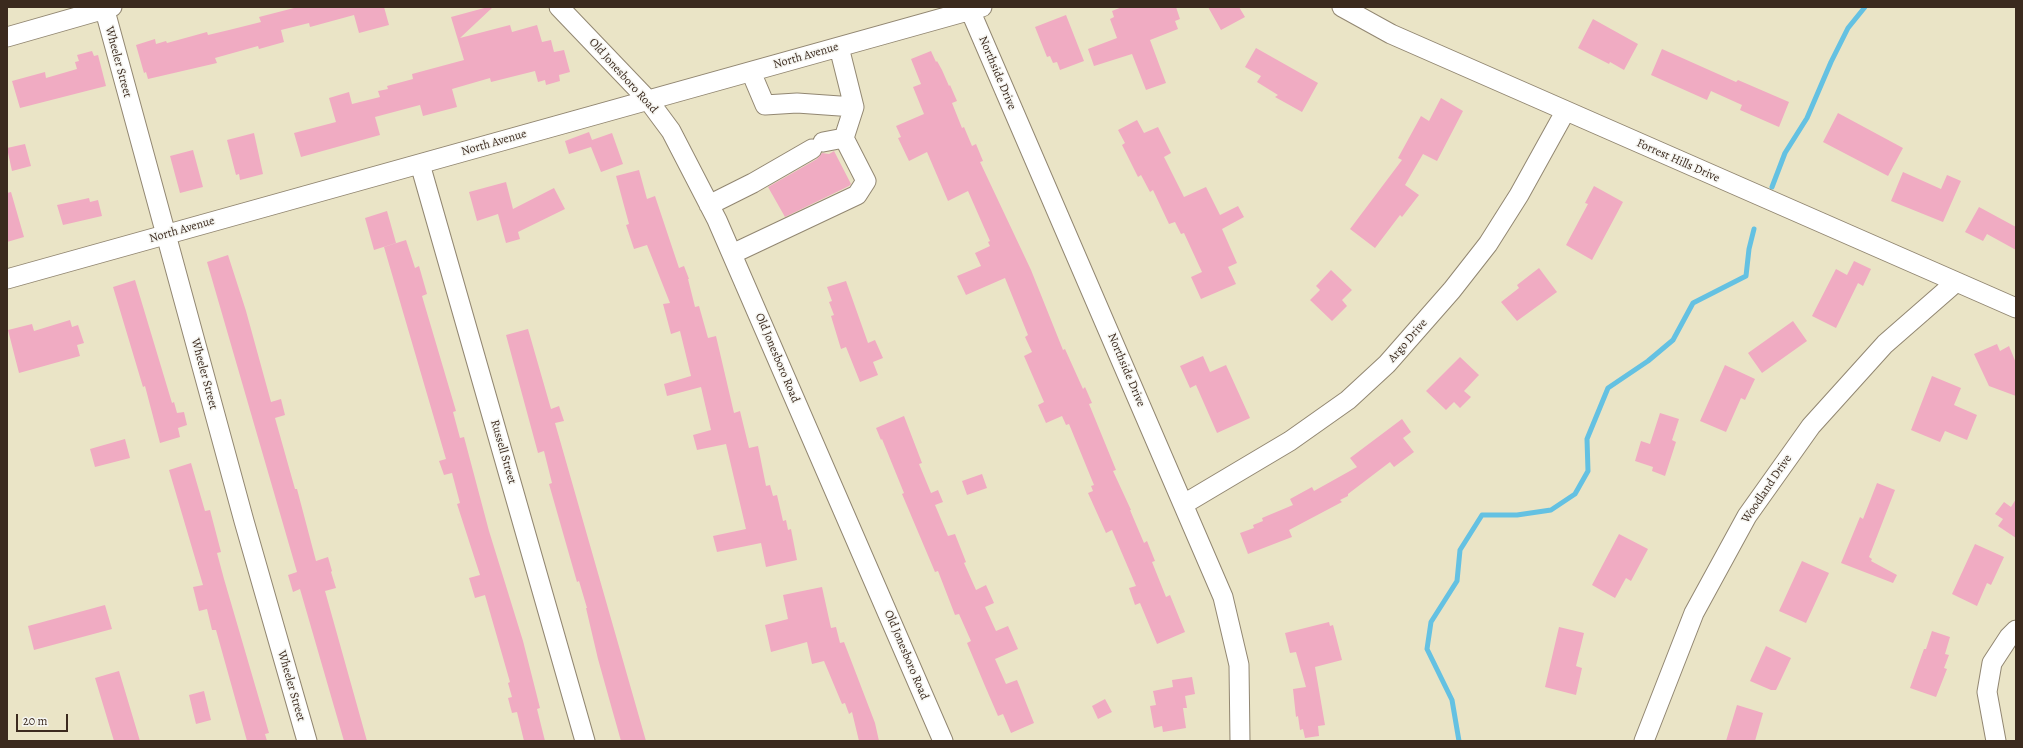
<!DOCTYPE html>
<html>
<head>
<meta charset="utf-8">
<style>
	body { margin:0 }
	#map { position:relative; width:2023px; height:748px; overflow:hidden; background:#eae4c6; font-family:Alegreya,serif }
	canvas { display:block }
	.frame { position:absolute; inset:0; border:8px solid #3b2a1e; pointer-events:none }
	.scale { position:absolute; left:16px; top:714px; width:52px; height:18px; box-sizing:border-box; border:2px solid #3b2a1e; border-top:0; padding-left:5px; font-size:12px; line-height:14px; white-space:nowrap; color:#3b2a1e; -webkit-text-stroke:3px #f6f6f2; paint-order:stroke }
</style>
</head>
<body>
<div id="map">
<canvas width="2023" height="748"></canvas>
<div class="frame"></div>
<div class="scale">20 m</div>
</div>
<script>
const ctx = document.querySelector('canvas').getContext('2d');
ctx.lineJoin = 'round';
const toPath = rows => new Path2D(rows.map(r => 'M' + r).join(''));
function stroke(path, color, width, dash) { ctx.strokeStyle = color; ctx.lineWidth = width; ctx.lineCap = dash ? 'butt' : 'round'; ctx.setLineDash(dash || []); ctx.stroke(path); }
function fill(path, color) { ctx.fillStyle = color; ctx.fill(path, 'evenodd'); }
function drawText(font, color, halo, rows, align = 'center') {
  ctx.font = font + ' Alegreya,serif'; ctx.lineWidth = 3; ctx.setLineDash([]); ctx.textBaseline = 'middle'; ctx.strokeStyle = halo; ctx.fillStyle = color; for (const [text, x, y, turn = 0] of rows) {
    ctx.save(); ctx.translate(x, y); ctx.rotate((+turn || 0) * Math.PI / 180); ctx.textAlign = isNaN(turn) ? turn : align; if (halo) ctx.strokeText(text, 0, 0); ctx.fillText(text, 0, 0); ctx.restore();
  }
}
const stream = toPath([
	[1772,187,1785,153,1807,118,1831,62,1848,28,1865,7],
	[1459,741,1452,700,1427,649,1431,622,1457,581,1460,550,1482,515,1517,515,1551,510,1575,494,1588,471,1587,439,1608,388,1648,361,1673,340,1693,303,1746,276,1749,249,1754,229]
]);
const building = toPath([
	[298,7,384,7,389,25,359,33,354,15,310,27,309,23,281,30,284,42,259,49,258,46,215,58,217,63,148,79,146,72,144,73,136,45,155,39,156,44,166,41,167,43,207,32,208,35,229,30,261,22,259,17],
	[488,7,493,7,460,38,510,25,512,32,537,25,542,42,551,40,554,52,564,50,570,72,559,75,560,81,546,85,545,80,538,82,535,71,491,82,490,78,452,89,457,107,423,116,420,105,375,117,380,135,301,157,294,133,336,122,329,98,349,92,352,104,380,97,378,91,388,89,387,86,413,79,412,74,464,60,451,17],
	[1122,7,1176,7,1180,19,1175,21,1178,29,1150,40,1166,83,1146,90,1132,54,1094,66,1088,49,1117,38,1110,19,1114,17,1112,11],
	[1208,7,1239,7,1245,17,1221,30],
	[1066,15,1084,61,1060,70,1057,62,1053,63,1050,56,1047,57,1035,27],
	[1593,19,1638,44,1624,70,1610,62,1609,64,1578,48],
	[1256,48,1318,83,1302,112,1275,97,1278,95,1257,82,1261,76,1245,67],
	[1662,49,1736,82,1738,80,1789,102,1779,127,1740,110,1742,105,1711,91,1707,100,1651,75],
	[92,51,94,56,98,55,106,86,20,108,12,81,45,72,46,78,77,69,75,62,79,61,77,55],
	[931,51,936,62,937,61,942,70,949,86,950,85,957,101,952,103,962,128,964,127,972,146,976,144,983,161,980,162,1031,270,1063,350,1065,349,1083,389,1085,387,1092,403,1089,404,1116,470,1113,471,1131,510,1130,510,1144,543,1147,541,1155,561,1152,562,1166,597,1170,595,1185,632,1157,644,1140,603,1135,605,1129,588,1136,586,1112,530,1106,533,1088,493,1093,491,1091,486,1094,485,1069,424,1066,425,1062,416,1046,423,1038,405,1044,402,1024,356,1032,352,1025,337,1028,335,1005,278,966,295,957,276,981,266,975,253,990,246,988,242,990,241,968,191,948,201,927,152,909,161,898,138,901,137,896,126,924,114,913,87,921,84,911,59],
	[1441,98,1463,111,1437,161,1423,154,1405,185,1419,195,1402,217,1400,215,1375,248,1350,229,1402,160,1398,158,1421,116,1429,121],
	[1838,113,1903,148,1888,176,1823,142],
	[1137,120,1144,133,1158,127,1171,153,1164,157,1184,197,1206,187,1220,215,1238,206,1244,217,1222,229,1237,263,1228,267,1236,284,1201,299,1191,277,1202,272,1184,233,1181,234,1175,222,1169,224,1153,190,1150,192,1141,175,1138,177,1122,145,1125,143,1118,130],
	[589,132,592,140,612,133,623,164,601,172,591,147,569,154,565,141],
	[254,133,263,174,240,180,239,174,236,175,227,140],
	[25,144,31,166,12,171,7,148],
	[193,150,203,187,180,193,170,156],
	[834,151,851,184,849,186,785,217,768,187,817,159,822,153,829,154],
	[639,170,647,199,655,196,679,268,684,266,689,279,688,279,695,307,699,306,708,338,716,336,734,413,740,411,749,448,758,446,766,486,770,485,773,496,777,495,783,521,786,520,788,530,791,529,797,560,766,567,761,543,717,552,713,536,746,529,726,444,697,450,693,435,711,430,701,387,667,396,664,384,691,376,680,331,671,334,663,304,670,303,647,245,634,249,626,225,629,224,616,176],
	[1903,172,1941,189,1947,175,1961,181,1943,222,1891,201],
	[506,182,513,209,554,188,565,209,518,232,520,239,506,243,498,214,477,221,469,192],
	[1594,186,1623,202,1592,260,1566,245,1588,204,1585,203],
	[11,192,24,237,7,242,7,193],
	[89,198,90,202,98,200,102,216,63,225,57,205],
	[1979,207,2016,227,2016,250,1987,234,1983,241,1965,232],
	[387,211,396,243,374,250,365,218],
	[406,240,415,268,419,266,427,294,422,296,456,411,453,412,460,438,464,437,489,531,523,641,540,708,537,709,545,741,524,741,517,712,512,713,508,698,512,697,508,683,510,682,485,595,475,598,469,578,480,575,457,504,460,503,452,473,444,475,439,461,446,459,384,247],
	[228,255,246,311,271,402,281,399,285,415,275,418,295,489,297,489,316,561,328,557,332,571,331,572,336,588,325,591,367,741,344,741,300,589,293,592,288,575,297,572,207,262],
	[1854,261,1871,269,1863,286,1858,283,1836,328,1812,316,1836,269,1847,275],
	[1539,268,1557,292,1517,321,1501,302,1519,288,1517,285],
	[1331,270,1352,290,1342,300,1347,306,1332,321,1310,300,1320,290,1316,286],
	[135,280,172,403,174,402,177,413,184,412,187,425,178,428,180,437,160,443,145,386,143,387,113,287],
	[846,281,868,343,875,340,883,358,873,362,878,375,860,382,846,347,841,349,831,316,834,315,829,302,832,301,827,287],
	[70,320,72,327,78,325,84,343,77,345,80,356,19,373,8,330,32,324,34,331],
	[1793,321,1807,341,1762,373,1748,353],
	[528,329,551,409,559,406,564,421,555,423,646,741,621,741,610,702,598,659,586,608,587,608,579,581,577,582,549,484,552,483,544,451,538,453,506,335],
	[1997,344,2000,351,2009,346,2016,363,2016,396,1989,386,1974,354],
	[1203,356,1210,372,1226,365,1250,418,1217,433,1196,385,1190,388,1180,366],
	[1460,357,1479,375,1464,391,1471,397,1460,408,1454,402,1446,410,1426,391],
	[1725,365,1755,379,1745,400,1741,398,1726,432,1700,421],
	[1932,376,1961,388,1954,405,1977,415,1967,440,1945,431,1940,442,1911,430],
	[1660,413,1679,419,1672,440,1676,442,1665,476,1652,471,1653,467,1635,461,1641,441,1650,444],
	[904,416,922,463,919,464,931,493,938,490,943,502,935,505,948,536,955,534,966,562,964,563,976,590,986,585,994,603,985,607,996,631,1008,626,1018,649,995,659,1006,684,1017,680,1034,723,1011,733,1003,714,998,716,985,686,967,643,971,641,959,614,955,615,938,571,935,572,902,494,904,493,882,439,881,440,876,428],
	[1402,419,1411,432,1403,438,1414,452,1394,467,1390,462,1348,494,1348,496,1340,500,1342,502,1289,530,1292,537,1248,554,1240,533,1254,528,1253,525,1263,521,1262,518,1293,505,1290,499,1312,487,1314,491,1357,467,1350,458],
	[125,439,130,458,95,467,90,449],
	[191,463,205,511,210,510,221,552,217,553,224,579,269,733,265,734,267,741,247,741,216,630,212,630,207,609,199,611,193,587,203,585,169,470],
	[982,474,987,488,967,495,962,481],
	[1877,483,1895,490,1869,557,1872,559,1871,561,1897,575,1893,583,1841,563,1860,517,1863,519],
	[2016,499,2016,538,1998,526,2003,519,1995,514,2004,502,2011,507],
	[1619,534,1648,549,1631,581,1626,578,1615,598,1592,585],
	[1975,544,2004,557,1991,585,1987,583,1977,606,1952,594],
	[1802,561,1829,573,1806,623,1779,611],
	[822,587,831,628,836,627,840,643,844,642,875,723,879,741,859,741,852,712,849,714,845,703,842,704,824,661,812,664,807,642,771,652,765,625,788,619,783,595],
	[105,605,112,629,34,650,28,626],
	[1329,622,1330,626,1333,625,1342,660,1315,667,1325,725,1318,726,1319,736,1305,738,1303,729,1300,730,1298,716,1296,717,1293,689,1306,687,1296,652,1290,653,1285,633],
	[1559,627,1584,633,1576,666,1582,668,1576,695,1545,687],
	[1932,631,1950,637,1945,654,1949,655,1944,668,1947,669,1936,697,1910,688,1924,649,1926,649],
	[1766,646,1791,658,1776,690,1771,690,1750,681],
	[119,671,140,741,114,741,95,678],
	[1192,677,1195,694,1185,696,1187,708,1183,708,1186,728,1163,732,1162,726,1154,728,1150,706,1156,705,1153,691,1173,687,1172,680],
	[204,691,211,720,196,724,189,695],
	[1105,699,1112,712,1098,719,1092,706],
	[1737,705,1763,713,1755,741,1726,741]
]);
const minor = toPath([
	[104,7,244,521,307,741],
	[559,7,648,100,671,131,717,220,943,741],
	[1342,7,1391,34,2016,308],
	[970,10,1223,597,1239,665,1240,741],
	[7,37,112,7],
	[839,47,854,107,844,138],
	[751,72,765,105,797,103,854,107],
	[420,164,585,741],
	[709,205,753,183,812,149],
	[732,254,857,195,866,181,844,138,823,142],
	[7,279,982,7],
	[1184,504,1290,441,1348,400,1387,364,1452,290,1488,244,1519,195,1565,112],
	[1644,741,1694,613,1747,516,1811,426,1885,344,1956,282],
	[1996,741,1987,692,1992,663,2009,637,2016,630]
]);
const streetNames = [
	["North Avenue",806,56,-16],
	["Wheeler Street",118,62,75],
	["Northside Drive",997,73,67],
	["Old Jonesboro Road",623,76,48],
	["North Avenue",494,143,-16],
	["Forrest Hills Drive",1678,161,24],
	["North Avenue",182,230,-16],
	["Argo Drive",1408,341,-49],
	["Old Jonesboro Road",777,358,67],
	["Northside Drive",1126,370,67],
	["Wheeler Street",204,374,75],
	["Russell Street",503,452,74],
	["Woodland Drive",1767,489,-56],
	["Old Jonesboro Road",906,655,67],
	["Wheeler Street",291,686,74]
];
stroke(stream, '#64c1e2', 5);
fill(building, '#f0abc2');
stroke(minor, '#928772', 21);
stroke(minor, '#fff', 19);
drawText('12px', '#3b2a1e', '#f6f6f2', streetNames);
</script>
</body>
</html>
